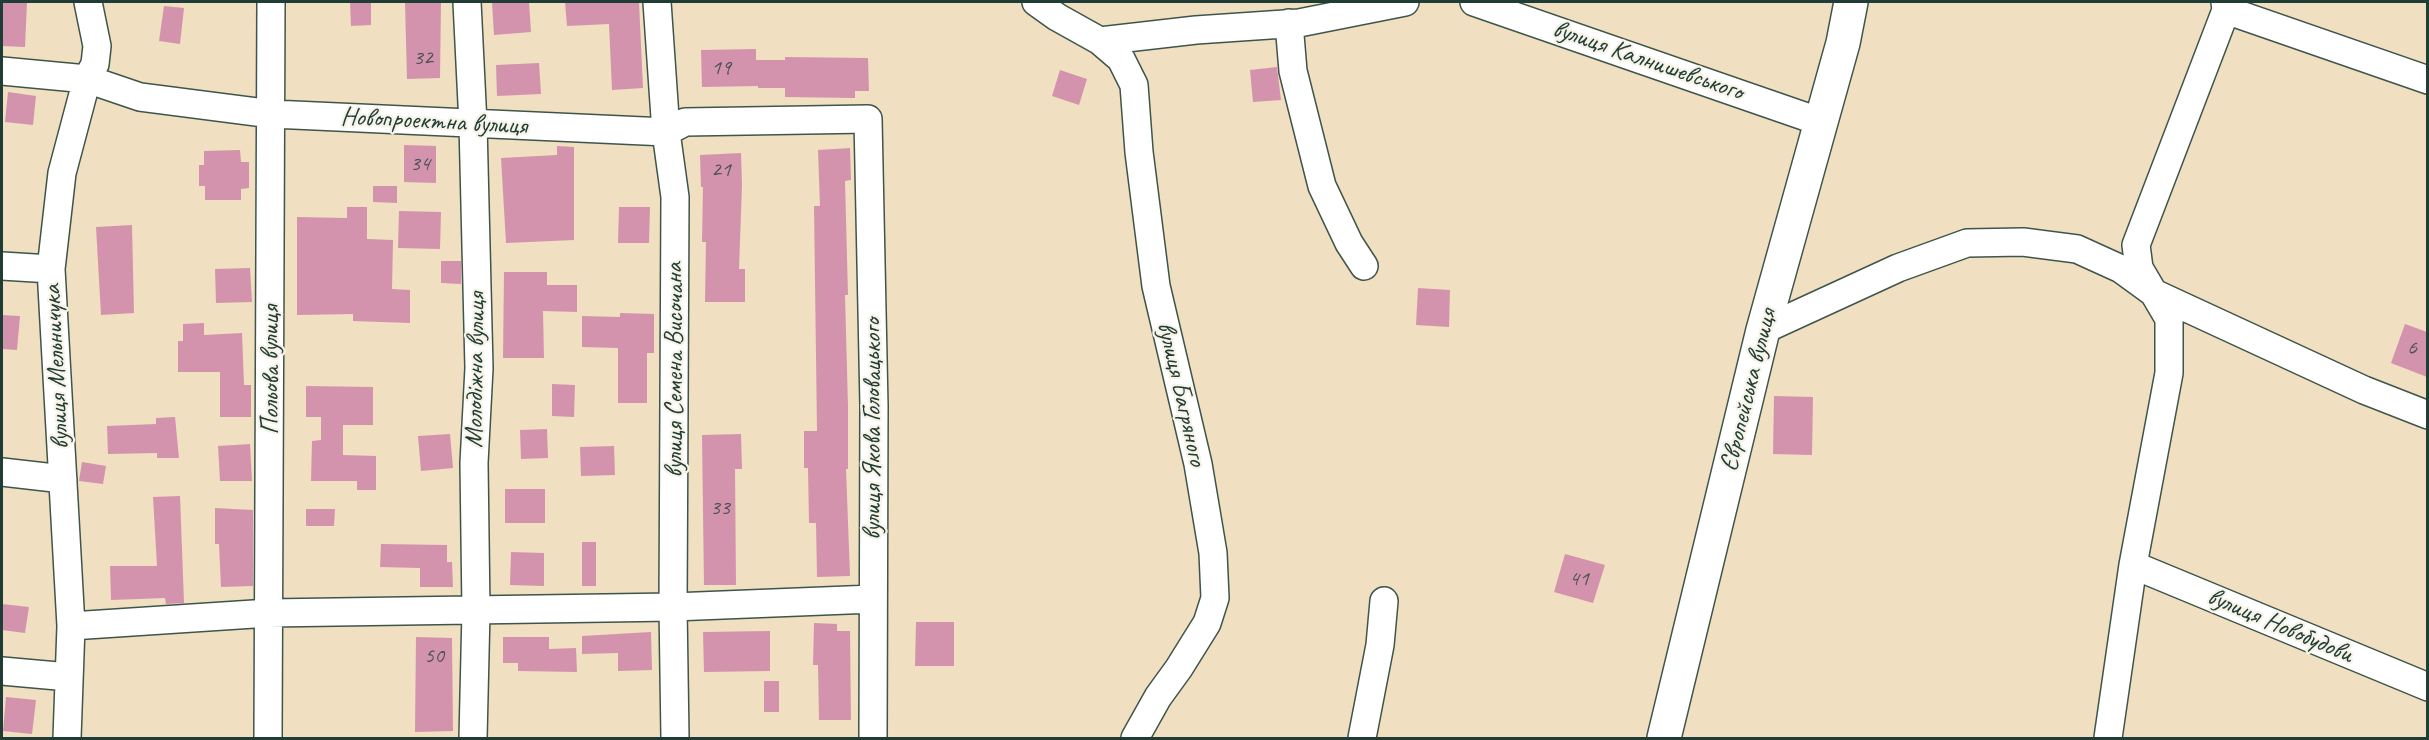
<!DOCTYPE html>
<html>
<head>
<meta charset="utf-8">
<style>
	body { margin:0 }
	#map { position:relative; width:2429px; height:740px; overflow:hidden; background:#f0dfc0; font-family:Caveat,sans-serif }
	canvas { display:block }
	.frame { position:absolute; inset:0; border:3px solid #1f3d34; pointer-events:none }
</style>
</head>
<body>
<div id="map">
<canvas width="2429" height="740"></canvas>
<div class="frame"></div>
</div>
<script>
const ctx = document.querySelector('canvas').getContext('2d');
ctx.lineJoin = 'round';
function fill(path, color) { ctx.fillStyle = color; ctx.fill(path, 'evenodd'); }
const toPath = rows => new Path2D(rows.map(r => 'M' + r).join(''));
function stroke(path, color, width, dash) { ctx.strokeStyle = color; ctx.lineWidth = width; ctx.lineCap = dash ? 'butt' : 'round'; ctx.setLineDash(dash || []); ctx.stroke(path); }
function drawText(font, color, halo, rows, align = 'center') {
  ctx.font = font + ' Caveat,sans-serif'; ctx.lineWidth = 4.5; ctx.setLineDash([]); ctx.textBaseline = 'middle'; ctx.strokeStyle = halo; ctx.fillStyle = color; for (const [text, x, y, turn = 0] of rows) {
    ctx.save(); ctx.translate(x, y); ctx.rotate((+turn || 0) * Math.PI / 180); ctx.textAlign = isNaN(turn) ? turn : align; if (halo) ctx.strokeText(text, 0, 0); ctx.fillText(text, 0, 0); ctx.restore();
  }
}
const building = toPath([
	[2,2,27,2,25,47,2,46],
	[350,2,371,2,371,25,351,26],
	[405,2,441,2,440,78,407,79],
	[492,2,529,2,531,32,494,35],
	[565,2,639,2,643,88,612,90,609,24,567,26],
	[164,6,184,8,180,44,159,41],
	[756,49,756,60,785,60,785,57,868,58,869,91,855,91,855,98,785,97,785,88,758,88,758,86,702,87,701,50],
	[539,63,541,94,497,96,496,65],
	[1277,67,1281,100,1253,102,1250,70],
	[1060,70,1087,79,1079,105,1052,96],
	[8,92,36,96,33,125,5,122],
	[404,145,436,146,436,183,404,182],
	[557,146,574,147,574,240,506,243,501,158,557,155],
	[850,148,851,180,845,181,848,295,845,295,848,407,848,469,846,469,850,576,817,577,816,523,809,523,808,468,804,468,804,431,817,431,814,206,820,206,818,150],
	[240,150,241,162,249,162,249,188,241,189,241,200,205,200,205,186,199,186,199,165,204,165,204,151],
	[741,153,742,185,739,269,745,269,745,302,705,302,706,242,702,242,703,187,701,187,700,155],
	[373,186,397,186,397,203,373,202],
	[347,207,367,207,367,239,393,240,392,289,410,290,410,323,353,321,353,314,297,315,297,217,347,218],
	[619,207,650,207,649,243,618,243],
	[399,211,441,212,440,249,398,248],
	[132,225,134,313,101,315,96,227],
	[441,261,461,261,461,284,441,283],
	[250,268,252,302,216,303,215,269],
	[504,272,547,272,547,285,577,285,577,312,543,311,544,358,503,358],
	[1418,288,1450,290,1449,327,1416,325],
	[620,313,654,314,654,353,647,353,647,403,618,403,618,348,582,347,582,316,620,317],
	[2,315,20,316,17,350,2,349],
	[204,323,204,335,242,333,244,385,251,385,251,417,220,417,220,372,178,372,178,341,183,341,183,324],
	[2405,324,2427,332,2427,377,2391,363],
	[552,384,575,385,574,417,552,416],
	[306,386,373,387,373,425,343,425,343,455,376,456,376,490,357,490,357,481,311,481,312,441,321,440,321,417,306,417],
	[1774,396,1813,397,1812,455,1773,454],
	[175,417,179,458,157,458,157,453,108,454,107,426,156,424,156,418],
	[547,429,548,458,521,459,520,430],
	[450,434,453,468,421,471,418,436],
	[741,434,742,469,735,469,736,585,704,585,702,435],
	[250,444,252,481,220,481,218,446],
	[614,446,615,475,581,476,580,447],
	[82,462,106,466,103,484,79,481],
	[505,489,545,489,545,523,505,523],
	[180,496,184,603,166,604,165,598,111,600,110,566,157,566,153,497],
	[215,508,253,510,253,586,221,587,219,544,215,544],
	[306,509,335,509,334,526,306,526],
	[582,542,596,542,596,586,582,586],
	[381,544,447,545,447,562,452,562,453,587,420,587,420,568,380,567],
	[511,552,544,553,544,586,510,585],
	[1565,554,1605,565,1593,603,1554,592],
	[2,604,29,607,25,633,2,630],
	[916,622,954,622,954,666,915,666],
	[814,623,837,624,837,631,850,631,851,720,819,720,818,665,813,665],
	[770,631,770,671,704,672,703,632],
	[651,632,652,670,618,671,618,653,582,654,582,636],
	[416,637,452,638,453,731,415,732],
	[503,637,549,637,549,649,576,648,577,672,518,671,518,663,503,663],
	[764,681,779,681,779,712,764,712],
	[6,697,36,700,32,734,3,731]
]);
const minor = toPath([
	[467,2,473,124,479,368,474,463,476,611,473,738],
	[657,2,666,132,675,197,673,607,675,738],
	[1036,2,1057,17,1100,41,1196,30,1299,23,1405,2],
	[1474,2,1821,122],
	[2226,10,2428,80],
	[1289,23,1293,71,1322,186,1349,243,1364,266],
	[1100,41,1121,59,1134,85,1139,152,1156,286,1198,464,1213,553,1215,598,1207,623,1179,668,1158,697,1135,738],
	[2,71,87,79,140,97,272,114,666,132,685,122,868,119,874,406,873,738],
	[2,266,51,269],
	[1763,330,1898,268,1967,243,2023,242,2077,249,2121,269,2154,293,2364,390,2428,415],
	[2,472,63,479],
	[2133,565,2428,687],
	[71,626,269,613,673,607,873,599],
	[2,671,69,677],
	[67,738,71,626,51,269,62,173,87,79,95,64,97,46,88,2],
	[268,738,271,2],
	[1362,738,1380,645,1384,601],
	[2108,738,2133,565,2169,373,2169,319,2139,268,2136,245,2226,10,2225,2]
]);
const major = toPath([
	[1664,738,1763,330,1843,43,1851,2]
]);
const numberNames = [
	["32",423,58],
	["19",721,68],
	["34",420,164],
	["21",721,170],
	["6",2412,348],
	["33",720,508],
	["41",1579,579],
	["50",434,656]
];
const streetNames = [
	["вулиця Калнишевського",1648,61,19],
	["Новопроектна вулиця",434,122,3],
	["вулиця Мельничука",57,367,-93],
	["Польова вулиця",271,370,-90],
	["Молодіжна вулиця",476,370,-89],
	["вулиця Семена Височана",675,370,-90],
	["Європейська вулиця",1749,390,-76],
	["вулиця Багряного",1181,394,77],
	["вулиця Якова Головацького",873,429,-90],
	["вулиця Новобудови",2280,626,23]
];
fill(building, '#d393ad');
stroke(minor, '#3e5549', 30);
stroke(major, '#3e5549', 36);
stroke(minor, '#fff', 27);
stroke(major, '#fff', 33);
drawText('22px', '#4c5252', null, numberNames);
drawText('26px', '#1f3d34', '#f7f3e8', streetNames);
</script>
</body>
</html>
